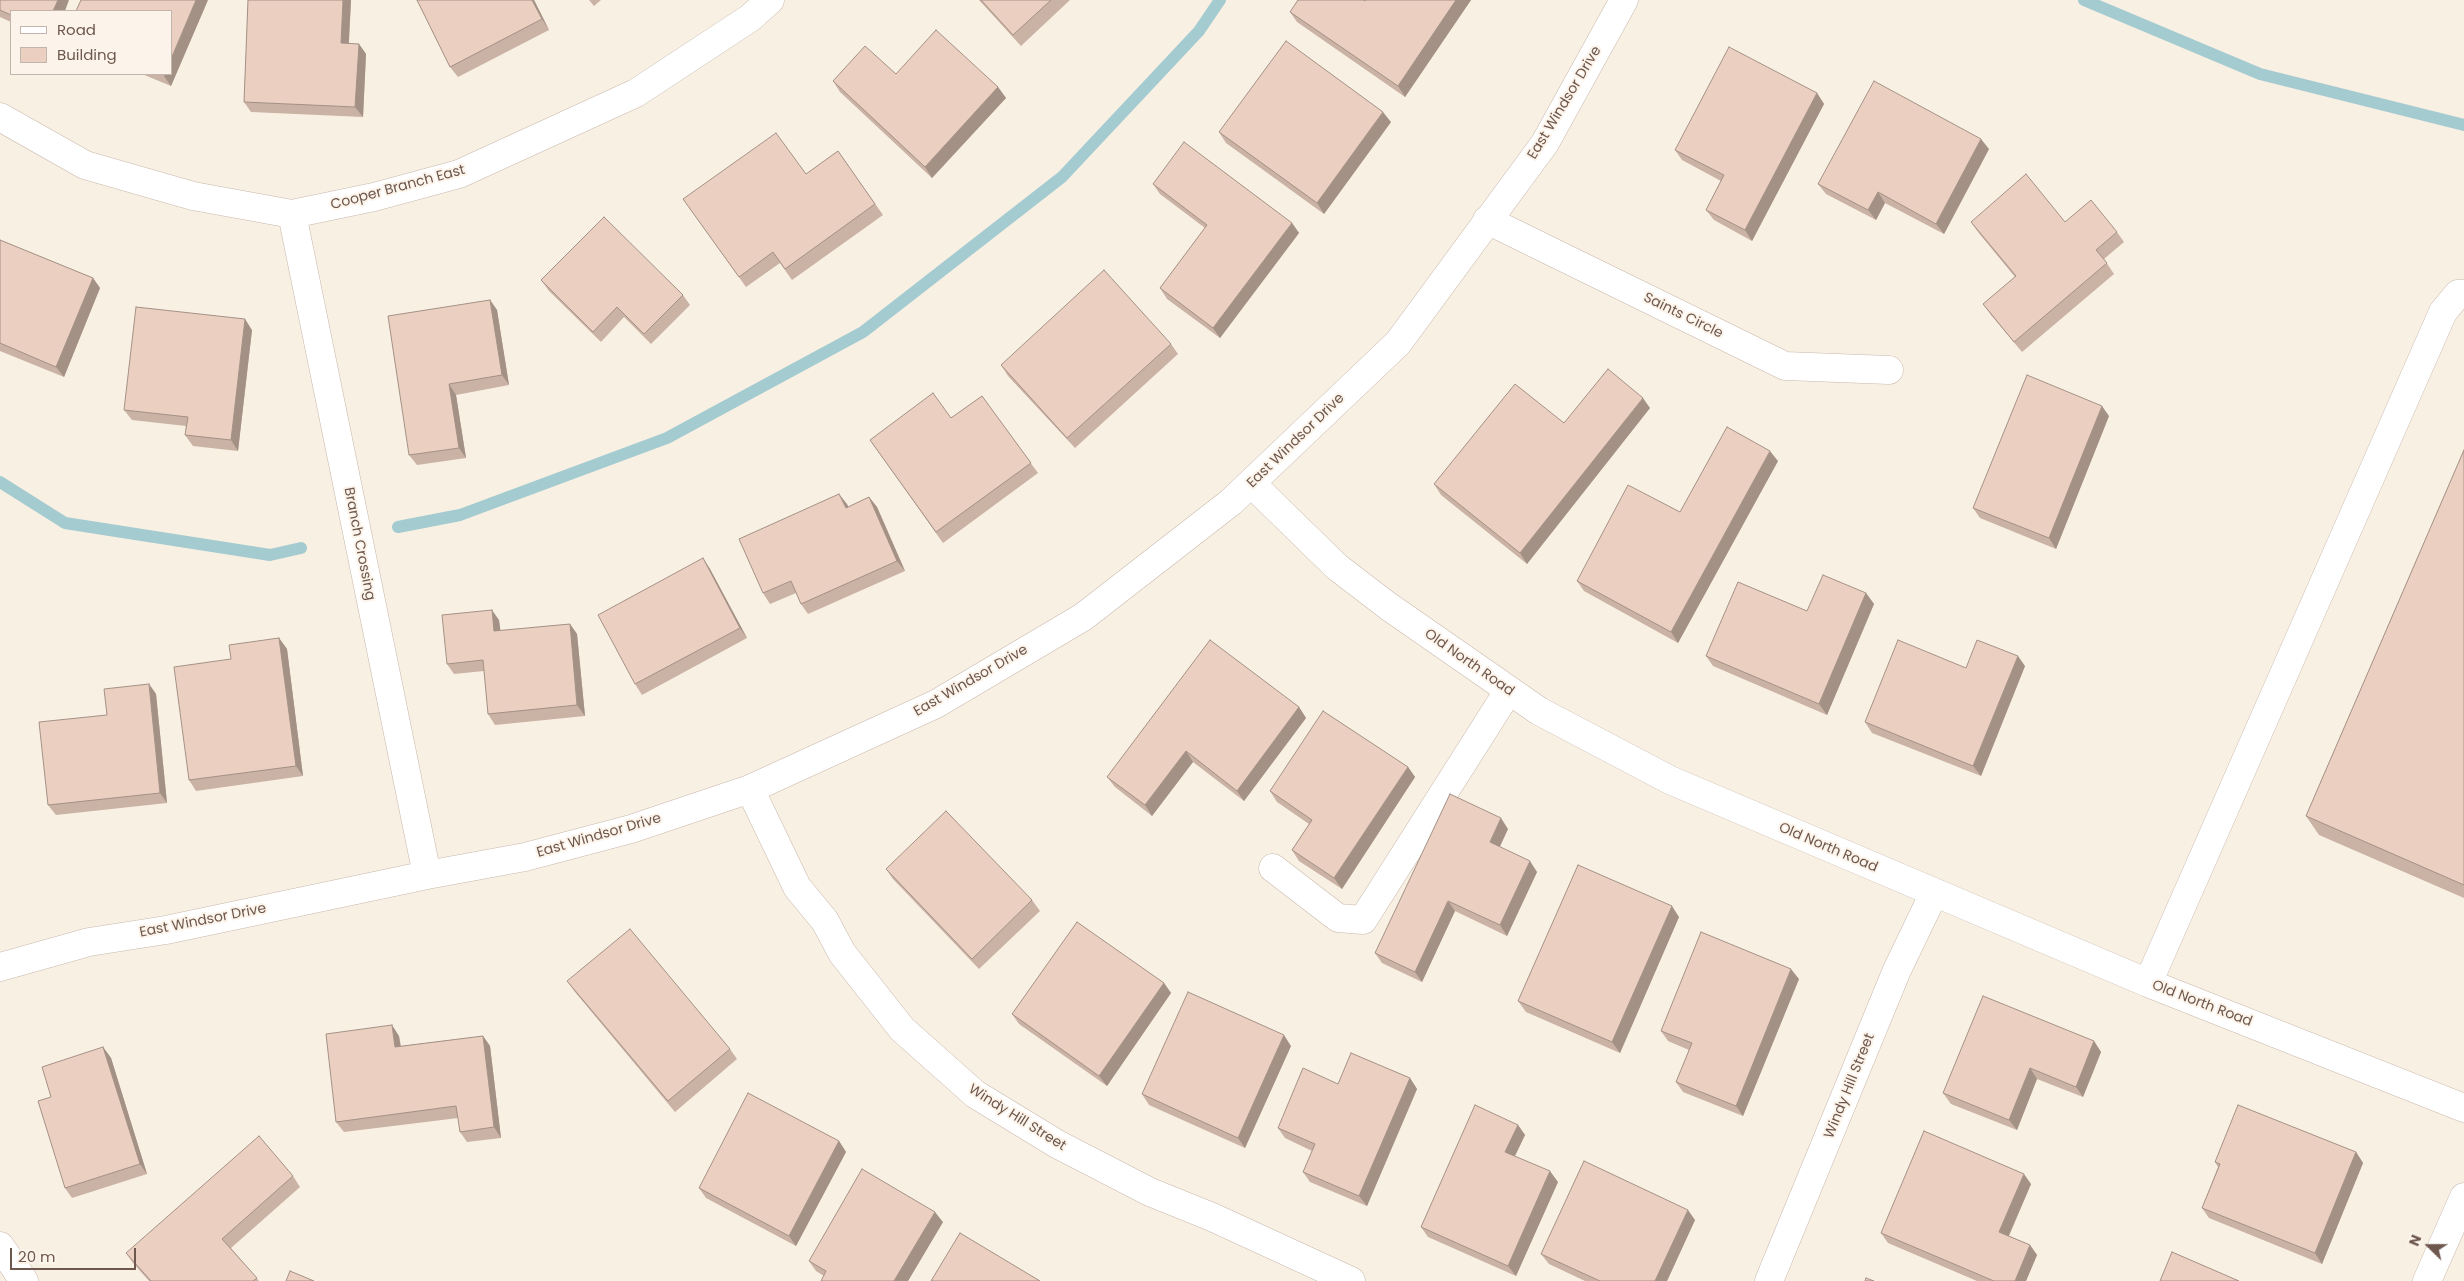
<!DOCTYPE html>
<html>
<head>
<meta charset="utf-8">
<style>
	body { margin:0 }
	#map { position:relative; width:2464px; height:1281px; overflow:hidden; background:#f9f0e4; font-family:Poppins,sans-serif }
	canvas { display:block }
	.legend { position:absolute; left:10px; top:10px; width:162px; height:65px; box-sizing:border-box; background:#fcf4ea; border:1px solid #c3b5ab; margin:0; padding:6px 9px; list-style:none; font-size:15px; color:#6e574d }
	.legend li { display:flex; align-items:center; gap:10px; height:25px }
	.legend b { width:25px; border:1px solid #c3b5ab }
	.north { position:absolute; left:2404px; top:1221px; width:50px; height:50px; -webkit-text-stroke:4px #fcf4ea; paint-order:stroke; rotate:292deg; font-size:14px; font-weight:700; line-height:20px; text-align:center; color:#6e574d }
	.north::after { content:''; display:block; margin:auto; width:18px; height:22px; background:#6e574d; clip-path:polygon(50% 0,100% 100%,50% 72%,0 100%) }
	.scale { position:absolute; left:10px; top:1248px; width:126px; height:22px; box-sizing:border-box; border:2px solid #6e574d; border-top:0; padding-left:6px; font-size:15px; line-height:18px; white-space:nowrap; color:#6e574d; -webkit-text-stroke:4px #fcf4ea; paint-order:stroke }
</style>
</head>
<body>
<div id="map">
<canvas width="2464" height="1281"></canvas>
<ul class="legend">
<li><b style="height:6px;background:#fff"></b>Road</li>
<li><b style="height:14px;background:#ebcfc0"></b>Building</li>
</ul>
<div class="north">N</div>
<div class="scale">20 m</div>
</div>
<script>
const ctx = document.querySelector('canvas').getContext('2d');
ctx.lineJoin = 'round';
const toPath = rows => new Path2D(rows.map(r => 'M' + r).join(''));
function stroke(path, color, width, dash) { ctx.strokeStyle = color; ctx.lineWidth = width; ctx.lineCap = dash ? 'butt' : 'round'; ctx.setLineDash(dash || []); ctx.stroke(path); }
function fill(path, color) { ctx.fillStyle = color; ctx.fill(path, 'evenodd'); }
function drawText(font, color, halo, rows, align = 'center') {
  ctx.font = font + ' Poppins,sans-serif'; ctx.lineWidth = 4; ctx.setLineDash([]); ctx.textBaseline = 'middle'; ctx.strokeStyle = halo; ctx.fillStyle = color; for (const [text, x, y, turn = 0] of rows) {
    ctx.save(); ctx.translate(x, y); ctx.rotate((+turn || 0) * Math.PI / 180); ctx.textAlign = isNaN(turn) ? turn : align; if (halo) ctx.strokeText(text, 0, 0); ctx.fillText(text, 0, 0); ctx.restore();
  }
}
const stream = toPath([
	[2084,0,2260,74,2464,125],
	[0,482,65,523,270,555,301,548],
	[398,527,460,515,667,438,863,332,1062,177,1199,31,1220,0]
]);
const minor = toPath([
	[0,117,85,165,193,196,292,214,374,197,459,174,636,93,750,18,770,0],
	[292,214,427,875],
	[1487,220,1785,366,1889,370],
	[1252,484,1337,567,1388,606,1539,711,1670,780,2148,983,2464,1108],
	[750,789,797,887,825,921,842,953,902,1029,975,1094,1057,1144,1150,1192,1212,1217,1351,1281],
	[1273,868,1338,918,1363,920,1509,690],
	[0,967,89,942,166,930,427,875,525,857,631,829,750,789,936,704,1083,617,1231,502,1398,343,1545,143,1624,0],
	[2148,983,2443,312,2458,294,2464,294],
	[0,1246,24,1281],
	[1769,1281,1897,970,1934,893],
	[2427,1281,2464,1197]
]);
const wall = toPath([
	[0,0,11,11,11,22,0,17],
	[208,0,171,86,142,74,171,74],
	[248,0,351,0,349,44,359,44,366,54,363,117,251,112,244,102],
	[417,0,534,0,549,30,458,77,450,67],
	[589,0,601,0,594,6],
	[979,0,1070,0,1021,46],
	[1365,0,1471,0,1405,97,1297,22,1290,12,1365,1],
	[833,81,998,87,1006,98,932,178,840,92],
	[1817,93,1824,104,1752,241,1714,220,1706,210,1721,181,1682,160,1675,150],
	[1391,122,1324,214,1226,143,1219,132],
	[1989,149,1944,234,1885,203,1876,220,1826,194,1818,184],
	[838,151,883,215,792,280,780,263,746,287,683,199,806,174],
	[1153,184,1292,223,1299,233,1220,338,1167,299,1160,288,1205,228,1160,194],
	[1971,222,2065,222,2117,232,2124,242,2104,259,2114,274,2022,352,1991,315,1983,304,2015,277,1978,232],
	[0,240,93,278,100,288,64,377,0,351],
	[541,280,683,295,690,305,651,344,624,317,601,342,549,291],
	[490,300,497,310,509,385,456,395,466,458,417,465,409,455],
	[252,330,238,451,193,446,185,435,186,426,132,420,124,410],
	[1171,344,1178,354,1075,448,1008,376,1001,365],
	[982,396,1038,473,943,543,870,440,951,418],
	[1650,408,1527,564,1441,495,1434,484,1564,423],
	[2109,416,2056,549,1980,518,1973,508],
	[2464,450,2464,898,2319,835,2306,816],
	[1778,461,1678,643,1584,591,1577,581,1680,512],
	[869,497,877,507,905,571,808,614,801,604,796,593,770,604,763,593,847,504,848,507],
	[703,558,710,569,747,638,642,695,635,684],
	[1866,593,1874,604,1827,715,1713,666,1706,656,1807,611],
	[499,620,500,631,570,624,577,634,585,716,495,725,488,714,484,671,454,674,447,664],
	[279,638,287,649,303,776,196,791,189,780],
	[2025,666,1981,776,1872,733,1865,722],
	[149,684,156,694,167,803,56,815,48,805,107,715],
	[1299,707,1306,718,1244,801,1193,762,1152,816,1115,787,1107,777],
	[1408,767,1415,777,1342,889,1299,861,1292,850,1309,824,1277,802,1270,791],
	[1508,829,1500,847,1537,872,1507,936,1455,911,1422,982,1382,963,1375,953],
	[886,869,1032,900,1040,911,979,969,893,879],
	[1679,917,1620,1053,1526,1012,1518,1001],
	[1799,979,1743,1116,1683,1092,1676,1082,1689,1050,1668,1041,1661,1031],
	[567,981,730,1049,737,1059,675,1112,575,992],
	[1164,983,1171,993,1107,1086,1019,1024,1012,1014],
	[399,1036,401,1046,483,1036,490,1046,501,1138,467,1142,460,1132,458,1118,344,1132,336,1122],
	[2094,1041,2101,1052,2083,1097,2037,1079,2017,1130,1951,1104,1943,1093],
	[1291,1046,1245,1148,1149,1105,1142,1094],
	[103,1047,111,1058,147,1174,72,1198,65,1188,51,1097],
	[1410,1078,1417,1089,1367,1206,1310,1182,1303,1172,1312,1151,1285,1138,1278,1128,1338,1084],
	[1518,1125,1525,1135,1515,1156,1558,1182,1516,1276,1428,1237,1421,1227],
	[839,1141,846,1152,796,1246,706,1198,699,1188],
	[2356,1152,2363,1163,2322,1264,2209,1218,2202,1208,2218,1167,2215,1162],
	[293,1176,300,1187,231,1248,259,1281,149,1281,133,1263,126,1253],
	[2031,1184,2009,1236,2030,1245,2037,1255,2026,1281,1977,1281,1888,1243,1881,1233],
	[1695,1220,1667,1281,1585,1281,1549,1264,1541,1254],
	[943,1222,908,1281,821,1281,824,1276,816,1271,809,1261]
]);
const shadedWall = toPath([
	[58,0,69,0,65,11,53,11],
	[196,0,208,0,171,86,164,76,165,74,171,74,171,59],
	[343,0,351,0,348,54,341,43],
	[532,0,534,0,549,30,542,19],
	[1456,0,1471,0,1405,97,1398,86],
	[359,44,366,54,363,117,355,107],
	[998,87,1006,98,932,178,925,167],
	[1817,93,1824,104,1752,241,1745,230],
	[1383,112,1391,122,1324,214,1317,203],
	[1981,139,1989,149,1944,234,1936,224],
	[1878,192,1885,203,1876,220,1868,210],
	[1292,223,1299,233,1220,338,1213,328],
	[93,278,100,288,64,377,56,367],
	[490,300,497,310,509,385,502,375],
	[245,319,252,330,238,451,231,440],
	[449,384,456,395,466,458,459,448],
	[1643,398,1650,408,1527,564,1520,553],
	[2102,406,2109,416,2056,549,2049,538],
	[1770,451,1778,461,1678,643,1671,632],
	[839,494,847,504,853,518,846,508],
	[869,497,877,507,905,571,897,561],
	[703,558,710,569,747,638,740,628],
	[1866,593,1874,604,1827,715,1819,704],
	[492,610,499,620,502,642,494,631],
	[570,624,577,634,585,716,577,705],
	[279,638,287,649,303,776,296,766],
	[2018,656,2025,666,1981,776,1973,766],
	[149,684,156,694,167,803,160,793],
	[1299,707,1306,718,1244,801,1237,791],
	[1186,751,1193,762,1152,816,1145,805],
	[1408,767,1415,777,1342,889,1334,878],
	[1501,818,1508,829,1497,852,1490,842],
	[1530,861,1537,872,1507,936,1500,925],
	[1448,901,1455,911,1422,982,1415,972],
	[1672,906,1679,917,1620,1053,1612,1042],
	[1791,969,1799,979,1743,1116,1736,1106],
	[1164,983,1171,993,1107,1086,1099,1076],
	[392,1025,399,1036,402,1057,395,1047],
	[1284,1035,1291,1046,1245,1148,1238,1138],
	[483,1036,490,1046,501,1138,494,1127],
	[2094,1041,2101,1052,2083,1097,2076,1087],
	[103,1047,111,1058,147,1174,140,1164],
	[2030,1068,2037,1079,2017,1130,2009,1120],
	[1410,1078,1417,1089,1367,1206,1359,1196],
	[1518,1125,1525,1135,1512,1162,1505,1152],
	[839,1141,846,1152,796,1246,789,1236],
	[2356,1152,2363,1163,2322,1264,2315,1253],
	[1550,1171,1558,1182,1516,1276,1508,1266],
	[2024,1174,2031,1184,2006,1242,1999,1232],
	[1688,1210,1695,1220,1667,1281,1655,1281],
	[935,1212,943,1222,908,1281,894,1281],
	[2030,1245,2037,1255,2026,1281,2015,1281]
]);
const building = toPath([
	[0,0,58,0,53,11,11,11,11,15,0,10,0,0],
	[81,0,196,0,171,59,171,11,76,11,81,0],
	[248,0,343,0,341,43,359,44,355,107,244,102,248,0],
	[417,0,532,0,542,19,450,67,417,0],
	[981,0,1051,0,1013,35,981,0],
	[1298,0,1363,0,1365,1,1365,0,1456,0,1398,86,1290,12,1298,0],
	[936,30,998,87,925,167,833,81,865,46,896,74,936,30],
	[1286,41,1383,112,1317,203,1219,132,1286,41],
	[1729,47,1817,93,1745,230,1706,210,1724,175,1675,150,1729,47],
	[1874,81,1981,139,1936,224,1878,192,1868,210,1818,184,1874,81],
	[776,133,806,174,838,151,875,204,785,269,773,252,739,277,683,199,776,133],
	[1184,142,1292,223,1213,328,1160,288,1207,225,1153,184,1184,142],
	[2026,174,2065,222,2091,200,2117,232,2096,250,2107,263,2014,342,1983,304,2016,276,1971,222,2026,174],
	[604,217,683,295,644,334,617,307,593,332,541,280,604,217],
	[0,240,93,278,56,367,0,343,0,240],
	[1104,270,1171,344,1067,438,1001,365,1104,270],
	[490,300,502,375,449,384,459,448,409,455,388,316,490,300],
	[136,307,245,319,231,440,185,435,188,417,124,410,136,307],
	[1608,369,1643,398,1520,553,1434,484,1515,384,1564,423,1608,369],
	[2027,375,2102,406,2049,538,1973,508,2027,375],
	[933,393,951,418,982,396,1031,463,936,532,870,440,933,393],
	[1727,427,1770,451,1671,632,1577,581,1628,485,1680,512,1727,427],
	[2464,450,2464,885,2306,816,2464,450],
	[839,494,846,508,869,497,897,561,801,604,791,581,763,593,739,539,839,494],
	[703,558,740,628,635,684,598,615,703,558],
	[1823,575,1866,593,1819,704,1706,656,1738,582,1807,611,1823,575],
	[492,610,494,631,570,624,577,705,488,714,483,660,447,664,442,615,492,610],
	[279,638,296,766,189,780,174,667,231,659,229,645,279,638],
	[1210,640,1299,707,1237,791,1186,751,1145,805,1107,777,1210,640],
	[1898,640,1966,668,1977,640,2018,656,1973,766,1865,722,1898,640],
	[149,684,160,793,48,805,39,722,107,715,104,689,149,684],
	[1323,711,1408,767,1334,878,1292,850,1312,820,1270,791,1323,711],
	[1450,794,1501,818,1490,842,1530,861,1500,925,1448,901,1415,972,1375,953,1450,794],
	[946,811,1032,900,972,959,886,869,946,811],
	[1578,865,1672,906,1612,1042,1518,1001,1578,865],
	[1077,922,1164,983,1099,1076,1012,1014,1077,922],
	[630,929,730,1049,668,1101,567,981,630,929],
	[1701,932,1791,969,1736,1106,1676,1082,1692,1043,1661,1031,1701,932],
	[1188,992,1284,1035,1238,1138,1142,1094,1188,992],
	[1983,996,2094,1041,2076,1087,2030,1068,2009,1120,1943,1093,1983,996],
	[392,1025,395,1047,483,1036,494,1127,460,1132,456,1106,336,1122,326,1034,392,1025],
	[103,1047,140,1164,65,1188,38,1101,51,1097,42,1067,103,1047],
	[1351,1053,1410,1078,1359,1196,1303,1172,1315,1144,1278,1128,1303,1068,1338,1084,1351,1053],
	[748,1093,839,1141,789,1236,699,1188,748,1093],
	[1475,1105,1518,1125,1505,1152,1550,1171,1508,1266,1421,1227,1475,1105],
	[2238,1105,2356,1152,2315,1253,2202,1208,2220,1164,2215,1162,2238,1105],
	[1924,1131,2024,1174,1999,1232,2030,1245,2015,1281,1994,1281,1881,1233,1924,1131],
	[259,1136,293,1176,222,1239,257,1278,253,1281,151,1281,126,1253,259,1136],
	[1584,1161,1688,1210,1655,1281,1600,1281,1541,1254,1584,1161],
	[862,1169,935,1212,894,1281,821,1281,826,1271,809,1261,862,1169],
	[960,1233,1040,1281,931,1281,960,1233],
	[2172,1252,2239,1281,2160,1281,2172,1252],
	[290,1271,314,1281,286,1281,290,1271],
	[1866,1278,1874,1281,1865,1281,1866,1278]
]);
const streetNames = [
	["East Windsor Drive",1565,103,-59],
	["Cooper Branch East",398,188,-15],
	["Saints Circle",1683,316,26],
	["East Windsor Drive",1296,441,-44],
	["Branch Crossing",359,544,79],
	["Old North Road",1469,663,35],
	["East Windsor Drive",971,681,-30],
	["East Windsor Drive",599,836,-16],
	["Old North Road",1828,848,23],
	["East Windsor Drive",203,921,-11],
	["Old North Road",2202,1004,21],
	["Windy Hill Street",1850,1086,-68],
	["Windy Hill Street",1017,1118,32]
];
stroke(stream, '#a3cbd0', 12);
stroke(minor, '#c8b8ac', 29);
stroke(minor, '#fff', 28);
fill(wall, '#cab2a5');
fill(shadedWall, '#a49186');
fill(building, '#ebcfc0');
stroke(building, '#a49186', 1);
drawText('14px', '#6e574d', '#fcf4ea', streetNames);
</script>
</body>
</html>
